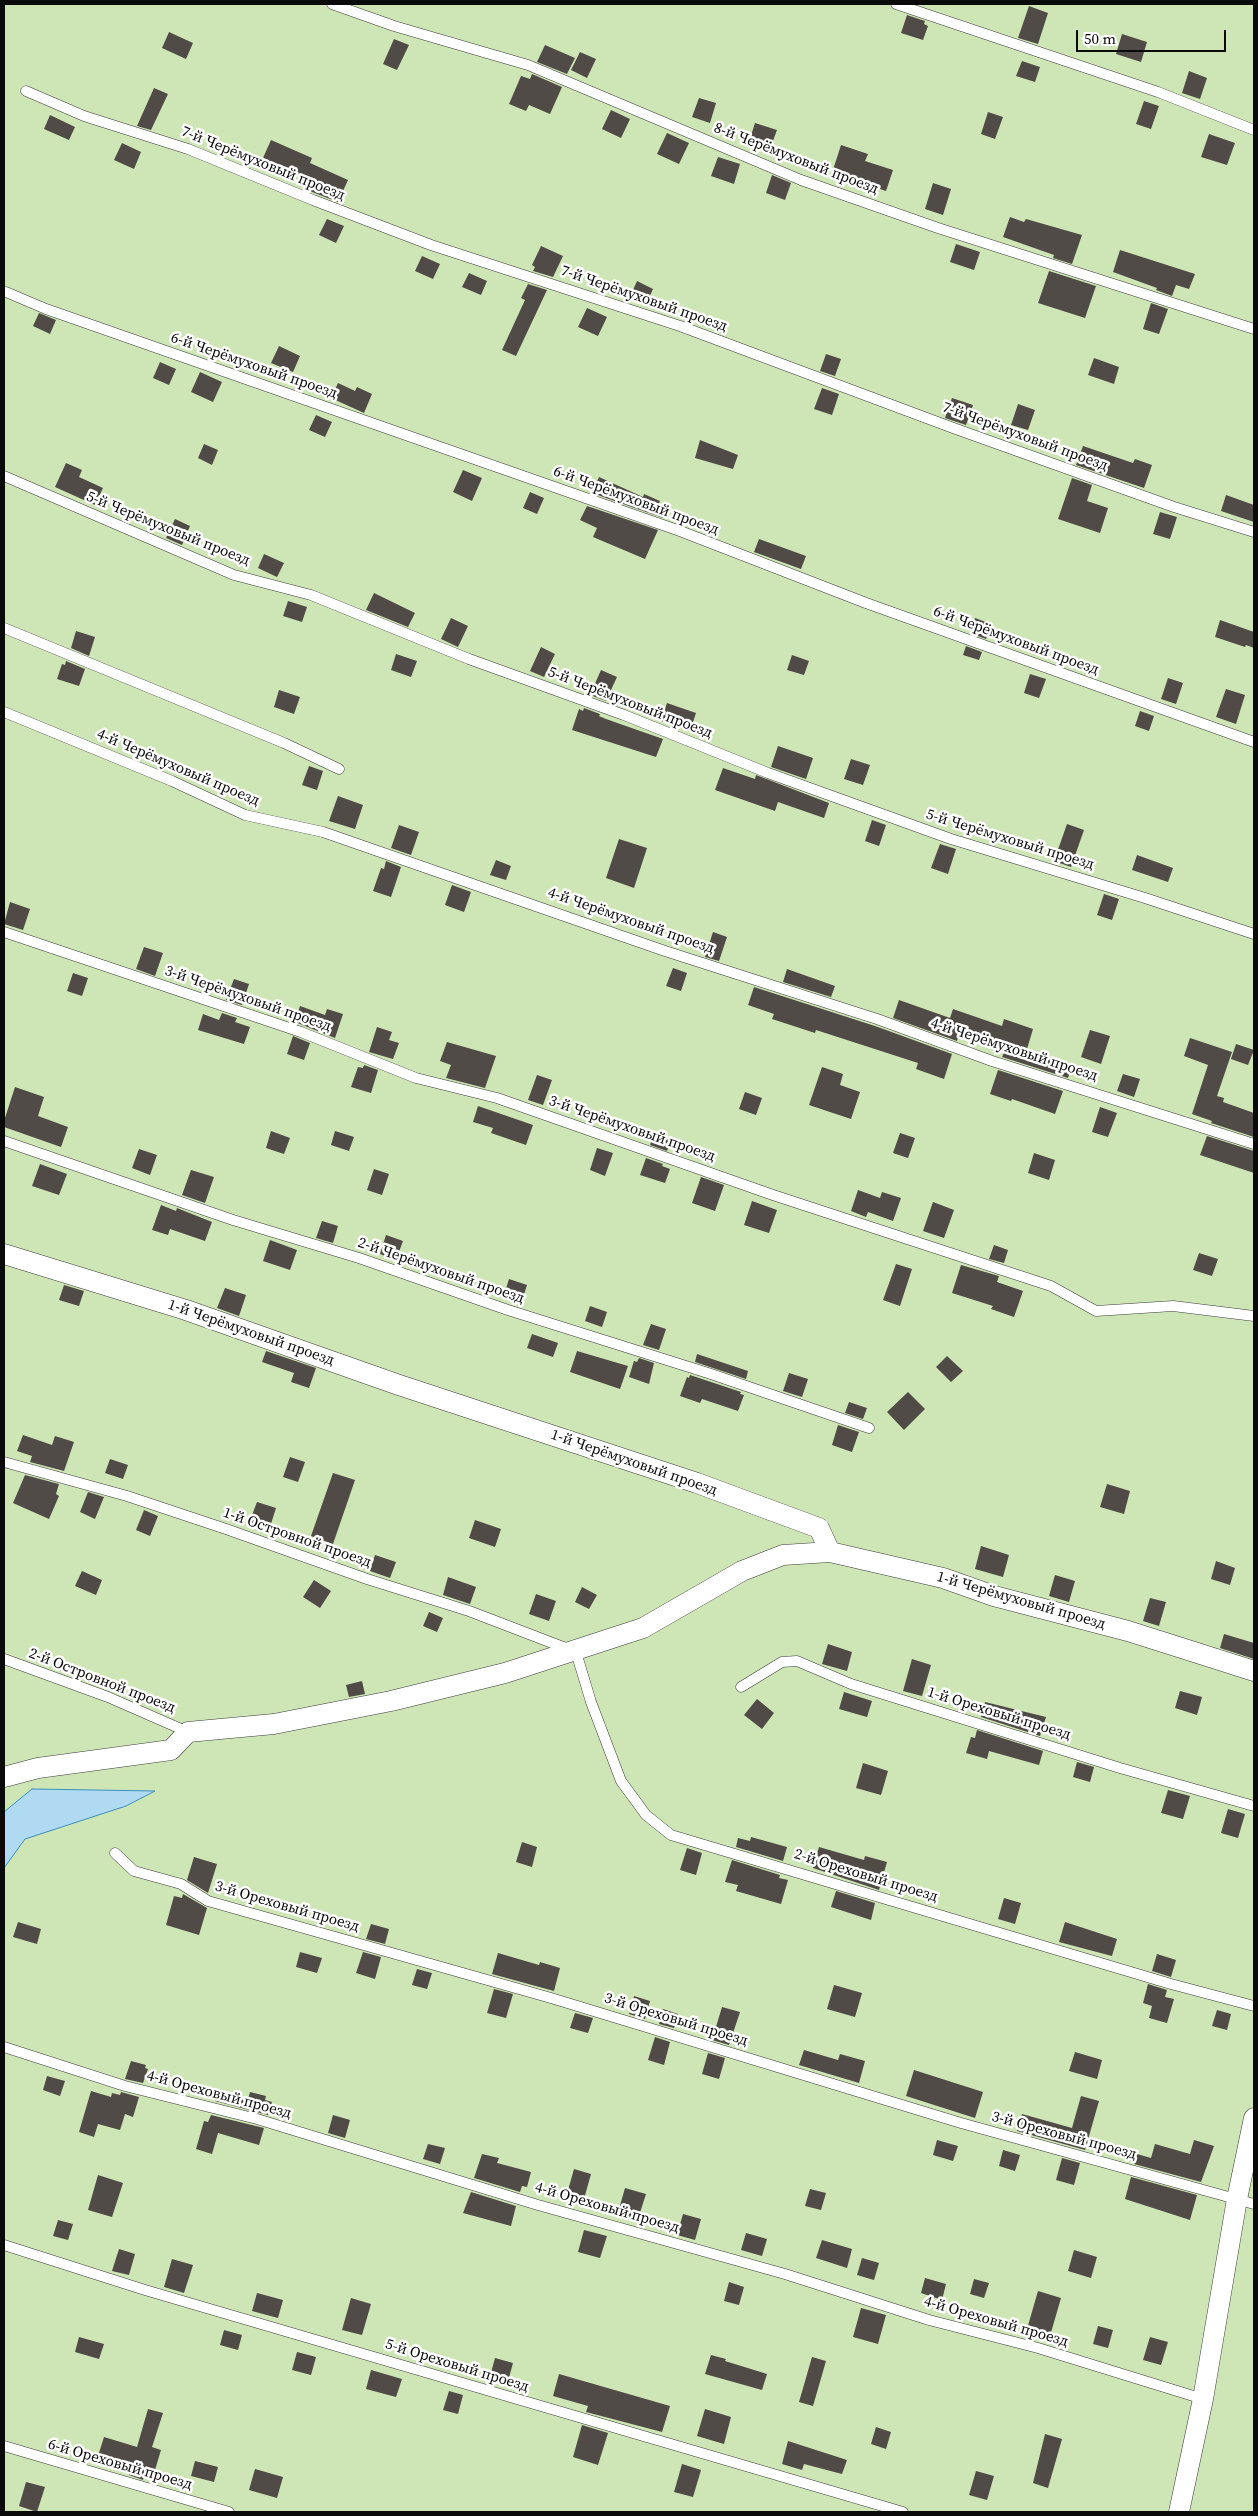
<!DOCTYPE html>
<html>
<head>
<meta charset="utf-8">
<style>
	body { margin:0 }
	#map { position:relative; width:1258px; height:2516px; overflow:hidden; background:#fef9e8; font-family:"Source Serif 4",serif }
	canvas { display:block }
	.frame { position:absolute; inset:0; border:5px solid #0a0a0a; pointer-events:none }
	.scale { position:absolute; left:1076px; top:30px; width:150px; height:22px; box-sizing:border-box; border:2px solid #0a0a0a; border-top:0; padding-left:6px; font-size:15px; line-height:18px; white-space:nowrap; color:#0a0a0a; -webkit-text-stroke:4px #fff; paint-order:stroke }
</style>
</head>
<body>
<div id="map">
<canvas width="1258" height="2516"></canvas>
<div class="frame"></div>
<div class="scale">50 m</div>
</div>
<script>
const ctx = document.querySelector('canvas').getContext('2d');
ctx.lineJoin = 'round';
function fill(path, color) { ctx.fillStyle = color; ctx.fill(path, 'evenodd'); }
const toPath = rows => new Path2D(rows.map(r => 'M' + r).join(''));
function stroke(path, color, width, dash) { ctx.strokeStyle = color; ctx.lineWidth = width; ctx.lineCap = dash ? 'butt' : 'round'; ctx.setLineDash(dash || []); ctx.stroke(path); }
function drawText(font, color, halo, rows, align = 'center') {
  ctx.font = font + ' "Source Serif 4",serif'; ctx.lineWidth = 5; ctx.setLineDash([]); ctx.textBaseline = 'middle'; ctx.strokeStyle = halo; ctx.fillStyle = color; for (const [text, x, y, turn = 0] of rows) {
    ctx.save(); ctx.translate(x, y); ctx.rotate((+turn || 0) * Math.PI / 180); ctx.textAlign = isNaN(turn) ? turn : align; if (halo) ctx.strokeText(text, 0, 0); ctx.fillText(text, 0, 0); ctx.restore();
  }
}
const green = toPath([
	[4,4,1254,4,1254,2512,4,2512]
]);
const water = toPath([
	[32,1789,155,1791,126,1806,25,1839,4,1868,4,1812,32,1789]
]);
const building = toPath([
	[1029,6,1048,13,1038,44,1018,38],
	[907,15,925,21,924,24,928,26,923,40,901,33],
	[169,32,193,43,186,59,162,48],
	[1122,34,1147,42,1141,62,1116,54],
	[394,39,409,45,397,70,383,64],
	[545,45,575,58,567,74,537,62],
	[580,52,596,59,587,78,571,70],
	[1022,61,1040,67,1035,82,1016,76],
	[1189,71,1207,78,1200,99,1182,93],
	[532,74,562,87,550,114,529,105,526,111,509,104,521,76,530,79],
	[154,88,168,94,151,130,137,126],
	[699,98,716,103,710,123,692,117],
	[1144,101,1159,106,1151,129,1136,124],
	[611,110,630,119,621,138,602,129],
	[988,112,1003,117,995,139,981,134],
	[50,115,75,127,69,140,44,129],
	[755,123,777,130,770,149,749,142],
	[667,133,689,143,679,164,657,154],
	[1209,134,1235,143,1227,165,1201,157],
	[271,140,312,158,310,163,348,180,338,202,307,190,310,183,301,179,303,176,263,158],
	[122,143,141,152,134,169,114,160],
	[841,145,868,154,865,161,893,170,886,191,832,173],
	[718,157,740,164,734,184,711,176],
	[772,175,791,183,785,200,766,193],
	[933,183,951,189,943,215,925,209],
	[1010,217,1024,222,1026,219,1082,235,1072,264,1053,258,1054,255,1003,237],
	[327,219,344,226,336,243,319,235],
	[956,244,980,252,974,270,950,262],
	[541,246,563,256,553,277,533,271,535,267,532,265],
	[1120,250,1195,274,1189,289,1176,285,1172,296,1156,290,1157,288,1113,272],
	[422,256,440,264,433,279,415,271],
	[1049,271,1096,286,1085,318,1038,303],
	[469,273,487,281,481,295,462,287],
	[637,281,653,289,646,304,630,297],
	[528,284,547,290,516,356,502,350,525,300,521,298],
	[1151,303,1168,309,1159,334,1143,329],
	[587,308,607,317,598,336,578,327],
	[39,313,56,320,50,334,33,326],
	[279,346,300,356,293,372,271,363],
	[826,354,841,359,835,376,820,371],
	[1094,358,1119,367,1114,384,1088,375],
	[160,362,176,369,169,385,153,378],
	[200,372,222,382,213,402,191,392],
	[338,383,355,391,357,387,372,394,364,413,331,398],
	[822,388,839,394,832,415,814,409],
	[952,398,973,405,966,425,945,418],
	[1018,404,1035,410,1028,430,1011,425],
	[316,415,332,422,325,437,309,430],
	[700,440,738,455,733,469,695,458],
	[204,444,218,450,212,465,198,458],
	[1083,446,1133,463,1135,459,1152,465,1144,488,1076,465],
	[66,463,82,470,79,477,103,488,95,505,55,487],
	[463,470,482,478,472,501,453,492],
	[599,477,643,497,644,494,660,501,656,510,665,514,663,518,592,493],
	[1072,478,1092,485,1087,501,1108,508,1100,533,1058,519],
	[530,492,544,498,537,514,523,508],
	[1226,495,1254,505,1254,522,1221,511],
	[587,506,658,530,645,559,593,537,597,528,580,520],
	[1160,512,1177,517,1170,539,1153,534],
	[175,519,190,526,182,545,166,538],
	[759,539,806,556,801,569,754,552],
	[264,554,284,563,277,577,258,568],
	[374,593,415,613,408,627,366,610],
	[288,601,307,607,302,622,283,616],
	[451,618,468,626,458,647,441,639],
	[975,618,991,624,986,639,970,633],
	[1220,620,1254,632,1254,648,1246,645,1245,647,1215,637],
	[76,631,95,637,89,656,71,648],
	[966,646,982,652,979,660,963,655],
	[541,647,555,654,544,677,530,671],
	[396,654,417,661,411,677,391,670],
	[792,655,809,661,804,675,787,670],
	[66,661,85,669,79,686,57,679,62,664,65,665],
	[601,670,617,677,606,701,590,695],
	[1030,674,1046,679,1039,698,1024,693],
	[1168,678,1183,683,1176,704,1161,699],
	[1226,689,1245,695,1236,724,1216,717],
	[279,690,300,697,294,714,274,707],
	[667,703,696,713,690,731,661,721],
	[584,708,600,714,599,716,606,719,663,739,656,757,572,730,579,709,583,711],
	[1140,711,1154,716,1149,731,1135,726],
	[778,746,813,758,806,779,771,767],
	[851,759,870,765,863,785,844,779],
	[309,766,323,771,317,790,302,785],
	[723,768,755,779,756,775,829,803,824,818,778,802,775,811,715,790],
	[338,796,363,805,355,829,329,821],
	[872,820,886,825,879,846,865,841],
	[1067,824,1084,830,1071,867,1054,861],
	[399,825,419,832,411,855,391,848],
	[619,839,647,848,634,888,606,878],
	[940,844,956,849,948,874,931,868],
	[1137,855,1173,868,1168,882,1132,870],
	[496,860,511,866,506,880,490,875],
	[386,861,401,867,391,897,373,891,381,868,384,869],
	[452,885,471,892,464,912,445,905],
	[1104,894,1119,899,1112,920,1097,915],
	[10,902,30,909,23,930,4,924],
	[713,932,727,937,719,961,705,957],
	[144,947,163,953,155,976,136,969],
	[673,968,687,973,681,991,666,986],
	[787,969,835,986,831,997,783,982],
	[73,973,88,978,82,996,67,991],
	[234,979,249,984,242,1005,226,1000],
	[754,987,875,1026,952,1054,944,1079,916,1069,918,1063,816,1030,815,1033,772,1019,774,1014,748,1005],
	[899,1000,950,1018,953,1009,1002,1026,1004,1019,1033,1029,1027,1049,1072,1065,1068,1078,1002,1057,1004,1053,994,1050,994,1048,958,1037,957,1041,893,1018],
	[300,1006,325,1015,327,1009,343,1014,335,1038,295,1022],
	[222,1013,237,1018,235,1022,250,1027,244,1044,198,1030,203,1014,219,1020],
	[377,1027,392,1032,389,1040,399,1043,393,1059,369,1052],
	[1090,1030,1110,1036,1101,1064,1081,1057],
	[293,1036,310,1043,304,1060,287,1054],
	[1190,1038,1232,1052,1217,1096,1224,1098,1223,1102,1254,1113,1254,1137,1211,1123,1212,1121,1192,1114,1208,1065,1184,1056],
	[447,1042,496,1056,485,1088,446,1078,451,1065,440,1061],
	[1236,1044,1254,1050,1248,1065,1231,1059],
	[364,1065,378,1070,371,1093,351,1087,358,1067,363,1068],
	[822,1067,843,1074,840,1085,860,1092,851,1119,809,1105],
	[998,1070,1063,1091,1055,1114,1012,1099,1011,1101,990,1094],
	[1123,1074,1140,1079,1134,1097,1117,1091],
	[537,1075,552,1080,543,1105,528,1100],
	[15,1087,44,1097,38,1116,68,1127,61,1147,4,1127,4,1121],
	[745,1092,762,1098,756,1115,739,1109],
	[478,1106,533,1125,526,1145,491,1133,493,1128,473,1122],
	[1100,1107,1117,1113,1108,1137,1092,1132],
	[271,1131,290,1138,284,1154,266,1148],
	[335,1131,354,1137,349,1151,331,1145],
	[654,1133,671,1139,667,1151,650,1145],
	[900,1133,915,1138,908,1158,893,1153],
	[1207,1136,1254,1151,1254,1173,1200,1155],
	[597,1148,613,1153,605,1176,590,1170],
	[139,1149,157,1155,150,1175,132,1168],
	[1034,1153,1055,1160,1049,1180,1028,1173],
	[646,1158,663,1164,662,1166,670,1169,665,1183,640,1175],
	[40,1164,67,1174,59,1195,32,1186],
	[374,1169,389,1174,382,1195,367,1190],
	[191,1170,214,1177,205,1203,182,1195],
	[701,1177,724,1185,715,1211,692,1203],
	[858,1190,880,1198,882,1192,901,1198,893,1221,868,1212,866,1217,851,1211],
	[752,1201,777,1210,769,1233,744,1225],
	[933,1202,954,1210,944,1238,923,1231],
	[161,1205,176,1211,177,1208,212,1222,205,1241,170,1229,168,1235,152,1230],
	[322,1221,338,1226,333,1243,316,1238],
	[386,1235,403,1241,396,1260,380,1254],
	[270,1240,297,1250,290,1270,263,1261],
	[994,1245,1008,1250,1004,1263,989,1259],
	[1199,1253,1218,1259,1212,1276,1193,1270],
	[896,1264,912,1269,900,1306,883,1300],
	[961,1265,999,1276,997,1282,1023,1291,1014,1317,991,1309,993,1306,952,1293],
	[509,1279,527,1285,521,1304,503,1298],
	[64,1285,84,1291,79,1306,59,1300],
	[225,1288,246,1295,239,1316,217,1308],
	[590,1306,607,1312,602,1327,585,1321],
	[651,1324,666,1329,659,1350,643,1345],
	[532,1334,558,1343,553,1357,527,1348],
	[266,1351,316,1368,309,1388,291,1382,294,1373,262,1362],
	[577,1351,628,1366,620,1389,570,1372],
	[697,1354,748,1371,746,1379,695,1362],
	[947,1356,963,1371,951,1382,936,1367],
	[639,1358,654,1363,649,1384,629,1377,634,1361,637,1362],
	[789,1373,808,1379,802,1397,783,1391],
	[690,1375,741,1392,740,1394,744,1395,738,1411,702,1399,700,1403,680,1396,687,1377,689,1378],
	[908,1392,925,1409,904,1430,887,1412],
	[849,1402,867,1408,863,1419,845,1413],
	[838,1425,859,1432,852,1452,832,1445],
	[23,1435,52,1445,55,1436,74,1442,64,1471,30,1462,32,1456,17,1451],
	[290,1457,305,1462,298,1482,283,1477],
	[110,1459,128,1465,123,1479,105,1473],
	[333,1473,355,1480,333,1544,311,1536],
	[25,1475,59,1484,56,1494,59,1496,49,1519,13,1503],
	[1107,1484,1130,1491,1124,1514,1100,1507],
	[88,1492,104,1497,95,1519,80,1512],
	[257,1502,276,1508,269,1530,249,1523],
	[144,1510,158,1516,150,1536,136,1530],
	[475,1520,501,1529,495,1547,469,1538],
	[981,1546,1009,1555,1003,1577,975,1569],
	[375,1555,396,1562,390,1578,370,1571],
	[1216,1561,1235,1568,1230,1585,1211,1579],
	[82,1571,102,1580,96,1595,75,1586],
	[1055,1575,1075,1581,1069,1602,1049,1596],
	[448,1577,476,1587,470,1604,443,1595],
	[314,1580,331,1591,320,1608,303,1597],
	[582,1587,597,1595,589,1609,575,1602],
	[536,1594,556,1601,549,1621,529,1614],
	[1150,1598,1166,1602,1159,1626,1143,1621],
	[429,1612,443,1618,437,1632,423,1626],
	[1224,1634,1254,1643,1254,1659,1220,1648],
	[828,1644,852,1652,847,1671,822,1664],
	[912,1659,931,1665,922,1696,903,1691],
	[362,1681,365,1694,349,1697,346,1685],
	[1180,1691,1202,1697,1197,1715,1175,1708],
	[844,1692,872,1701,867,1717,839,1709],
	[757,1699,774,1713,762,1729,744,1715],
	[985,1702,1046,1717,1040,1736,981,1717],
	[977,1730,1043,1751,1039,1765,989,1751,987,1759,966,1753,971,1737,975,1738],
	[1077,1762,1094,1767,1090,1782,1073,1777],
	[863,1763,888,1771,881,1795,856,1788],
	[1168,1790,1190,1796,1183,1819,1161,1813],
	[1228,1809,1245,1814,1238,1838,1221,1833],
	[751,1837,787,1847,783,1861,736,1847,738,1838,750,1841],
	[522,1842,537,1847,532,1867,516,1862],
	[819,1847,864,1860,865,1856,887,1862,879,1890,813,1868],
	[687,1848,702,1853,696,1875,680,1870],
	[194,1857,217,1864,208,1893,187,1880],
	[732,1860,780,1875,779,1878,788,1880,781,1904,736,1891,738,1885,725,1882],
	[836,1891,875,1903,871,1920,831,1907],
	[183,1894,207,1908,199,1935,166,1925,174,1896,182,1898],
	[1004,1898,1021,1903,1015,1924,998,1919],
	[18,1922,41,1929,37,1944,13,1937],
	[1065,1922,1117,1939,1112,1956,1059,1942],
	[371,1924,389,1929,385,1944,366,1939],
	[300,1952,322,1958,317,1973,296,1967],
	[363,1952,381,1957,375,1979,356,1973],
	[498,1953,539,1965,540,1962,560,1968,554,1991,492,1974],
	[1157,1954,1176,1960,1171,1977,1152,1971],
	[417,1969,432,1973,427,1989,412,1985],
	[1148,1984,1167,1990,1165,1997,1174,1999,1167,2023,1149,2018,1152,2006,1143,2003],
	[834,1985,862,1993,855,2017,827,2009],
	[494,1989,513,1994,506,2018,487,2013],
	[634,1996,650,2001,645,2019,629,2014],
	[722,2007,740,2012,729,2045,712,2040],
	[663,2009,678,2014,674,2028,659,2024],
	[1217,2010,1231,2014,1227,2030,1212,2026],
	[575,2013,593,2018,588,2033,570,2028],
	[655,2037,670,2042,664,2065,648,2060],
	[804,2050,838,2060,840,2054,865,2061,859,2083,799,2065],
	[1075,2052,1102,2060,1097,2079,1069,2071],
	[708,2053,725,2058,719,2079,702,2074],
	[131,2061,146,2065,145,2068,148,2069,143,2083,125,2079],
	[914,2070,983,2092,975,2118,906,2096],
	[47,2076,65,2081,60,2096,43,2090],
	[218,2090,248,2099,250,2092,266,2096,265,2100,272,2102,268,2115,215,2101],
	[91,2091,111,2097,112,2093,120,2095,121,2092,139,2097,133,2117,125,2114,120,2130,98,2124,94,2137,79,2132],
	[1081,2096,1099,2101,1085,2150,1017,2131,1022,2114,1072,2128],
	[211,2115,264,2128,259,2145,218,2133,212,2154,196,2149,204,2121,208,2122],
	[333,2115,350,2120,345,2138,328,2133],
	[937,2140,958,2146,953,2161,933,2155],
	[1194,2140,1214,2146,1201,2182,1134,2164,1137,2154,1151,2158,1155,2144,1190,2154],
	[428,2144,445,2148,440,2164,423,2159],
	[1003,2150,1020,2155,1015,2171,999,2166],
	[482,2154,499,2158,497,2163,531,2172,527,2187,522,2186,520,2192,474,2178],
	[1062,2158,1080,2163,1074,2185,1056,2180],
	[574,2169,591,2174,582,2206,565,2201],
	[98,2175,123,2183,112,2217,88,2210],
	[1131,2177,1197,2195,1190,2220,1125,2199],
	[625,2188,646,2194,637,2222,617,2216],
	[810,2189,826,2193,821,2210,805,2206],
	[471,2192,516,2206,511,2226,463,2213],
	[683,2214,701,2219,695,2240,677,2235],
	[58,2220,73,2224,68,2240,53,2236],
	[584,2230,607,2236,600,2258,578,2252],
	[746,2233,767,2239,762,2256,741,2250],
	[822,2240,852,2249,847,2268,816,2258],
	[119,2249,135,2254,129,2275,112,2271],
	[1074,2250,1097,2257,1091,2278,1068,2271],
	[862,2258,879,2263,874,2280,857,2275],
	[172,2259,193,2265,184,2293,164,2287],
	[925,2278,946,2284,942,2300,921,2293],
	[974,2279,989,2283,984,2298,970,2294],
	[729,2282,744,2287,739,2305,724,2301],
	[1038,2291,1061,2298,1050,2336,1027,2329],
	[257,2293,283,2300,278,2318,252,2311],
	[351,2298,371,2304,362,2335,342,2330],
	[861,2308,886,2315,878,2344,853,2337],
	[1098,2326,1113,2330,1108,2348,1093,2344],
	[224,2330,242,2335,238,2350,220,2345],
	[79,2337,104,2344,99,2359,75,2352],
	[1150,2337,1168,2342,1161,2365,1143,2360],
	[297,2352,316,2357,311,2375,292,2370],
	[711,2355,726,2359,725,2361,767,2374,762,2390,705,2374],
	[812,2357,826,2361,813,2406,799,2402],
	[495,2358,513,2363,507,2385,489,2380],
	[371,2370,402,2379,396,2397,366,2389],
	[559,2374,670,2406,662,2432,586,2412,588,2406,553,2396],
	[449,2391,463,2395,458,2414,443,2410],
	[148,2409,163,2413,152,2447,161,2450,155,2470,146,2467,143,2480,129,2475,132,2463,98,2456,104,2437,137,2447],
	[705,2409,731,2417,724,2444,697,2436],
	[582,2425,608,2433,598,2465,573,2457],
	[876,2427,891,2432,886,2449,871,2444],
	[1045,2434,1062,2439,1048,2488,1033,2483],
	[788,2441,847,2460,842,2474,804,2464,802,2470,782,2464],
	[195,2461,218,2467,214,2482,191,2476],
	[682,2464,701,2470,693,2497,674,2492],
	[255,2469,283,2477,277,2498,249,2490],
	[976,2471,994,2476,987,2500,969,2495],
	[26,2482,45,2487,37,2512,19,2506]
]);
const lane = toPath([
	[332,4,394,26,528,65,801,180,938,228,1254,329],
	[896,4,1158,92,1254,130],
	[26,91,84,116,188,149,313,200,431,245,680,326,956,429,1174,507,1254,532],
	[6,292,46,309,680,531,866,603,1254,742],
	[4,476,234,575,311,595,469,659,624,715,768,773,951,839,1145,898,1254,934],
	[4,628,284,743,339,769],
	[4,712,172,781,245,815,323,832,665,951,877,1019,992,1061,1254,1144],
	[4,932,301,1032,416,1078,497,1098,773,1195,1051,1286,1096,1311,1173,1306,1254,1316],
	[4,1141,233,1220,359,1258,508,1310,708,1373,869,1428],
	[4,1462,127,1496,226,1529,367,1579,469,1611,576,1652,591,1702,621,1781,646,1815,671,1835,1171,1984,1254,2006],
	[4,1659,108,1697,188,1732],
	[741,1687,782,1662,797,1661,851,1684,1120,1768,1254,1806],
	[115,1853,134,1871,181,1884,208,1901,551,1998,961,2123,1254,2204],
	[4,2047,125,2086,257,2119,538,2205,785,2274,929,2320,1038,2348,1203,2399],
	[4,2245,145,2290,903,2512],
	[4,2446,229,2512]
]);
const street = toPath([
	[4,1254,186,1310,399,1385,697,1483,819,1528,830,1552,943,1578,994,1596,1128,1631,1254,1671],
	[4,1777,38,1768,171,1750,188,1732,274,1724,391,1701,505,1673,643,1628,742,1571,783,1555,830,1552],
	[1179,2512,1203,2399,1237,2199,1254,2118]
]);
const streetNames = [
	["8-й Черёмуховый проезд",796,159,21],
	["7-й Черёмуховый проезд",263,164,22],
	["7-й Черёмуховый проезд",644,299,19],
	["6-й Черёмуховый проезд",254,366,19],
	["7-й Черёмуховый проезд",1025,437,20],
	["6-й Черёмуховый проезд",636,501,20],
	["5-й Черёмуховый проезд",168,529,22],
	["6-й Черёмуховый проезд",1016,641,20],
	["5-й Черёмуховый проезд",630,703,21],
	["4-й Черёмуховый проезд",178,768,23],
	["5-й Черёмуховый проезд",1010,840,17],
	["4-й Черёмуховый проезд",631,921,19],
	["3-й Черёмуховый проезд",248,999,19],
	["4-й Черёмуховый проезд",1014,1050,18],
	["3-й Черёмуховый проезд",632,1129,19],
	["2-й Черёмуховый проезд",441,1271,19],
	["1-й Черёмуховый проезд",251,1333,19],
	["1-й Черёмуховый проезд",634,1463,19],
	["1-й Островной проезд",297,1538,19],
	["1-й Черёмуховый проезд",1021,1601,16],
	["2-й Островной проезд",102,1681,21],
	["1-й Ореховый проезд",999,1714,17],
	["2-й Ореховый проезд",866,1876,17],
	["3-й Ореховый проезд",287,1907,16],
	["3-й Ореховый проезд",676,2020,17],
	["4-й Ореховый проезд",219,2095,15],
	["3-й Ореховый проезд",1064,2136,15],
	["4-й Ореховый проезд",607,2208,16],
	["4-й Ореховый проезд",996,2322,16],
	["5-й Ореховый проезд",457,2366,17],
	["6-й Ореховый проезд",120,2465,16]
];
fill(green, '#cee5b5');
fill(water, '#b0daf1');
stroke(water, '#3c8fc3', 1);
fill(building, '#514b47');
stroke(lane, '#3d3d3d', 11);
stroke(street, '#3d3d3d', 21);
stroke(lane, '#fff', 10);
stroke(street, '#fff', 20);
drawText('15px', '#0a0a0a', '#fff', streetNames);
</script>
</body>
</html>
